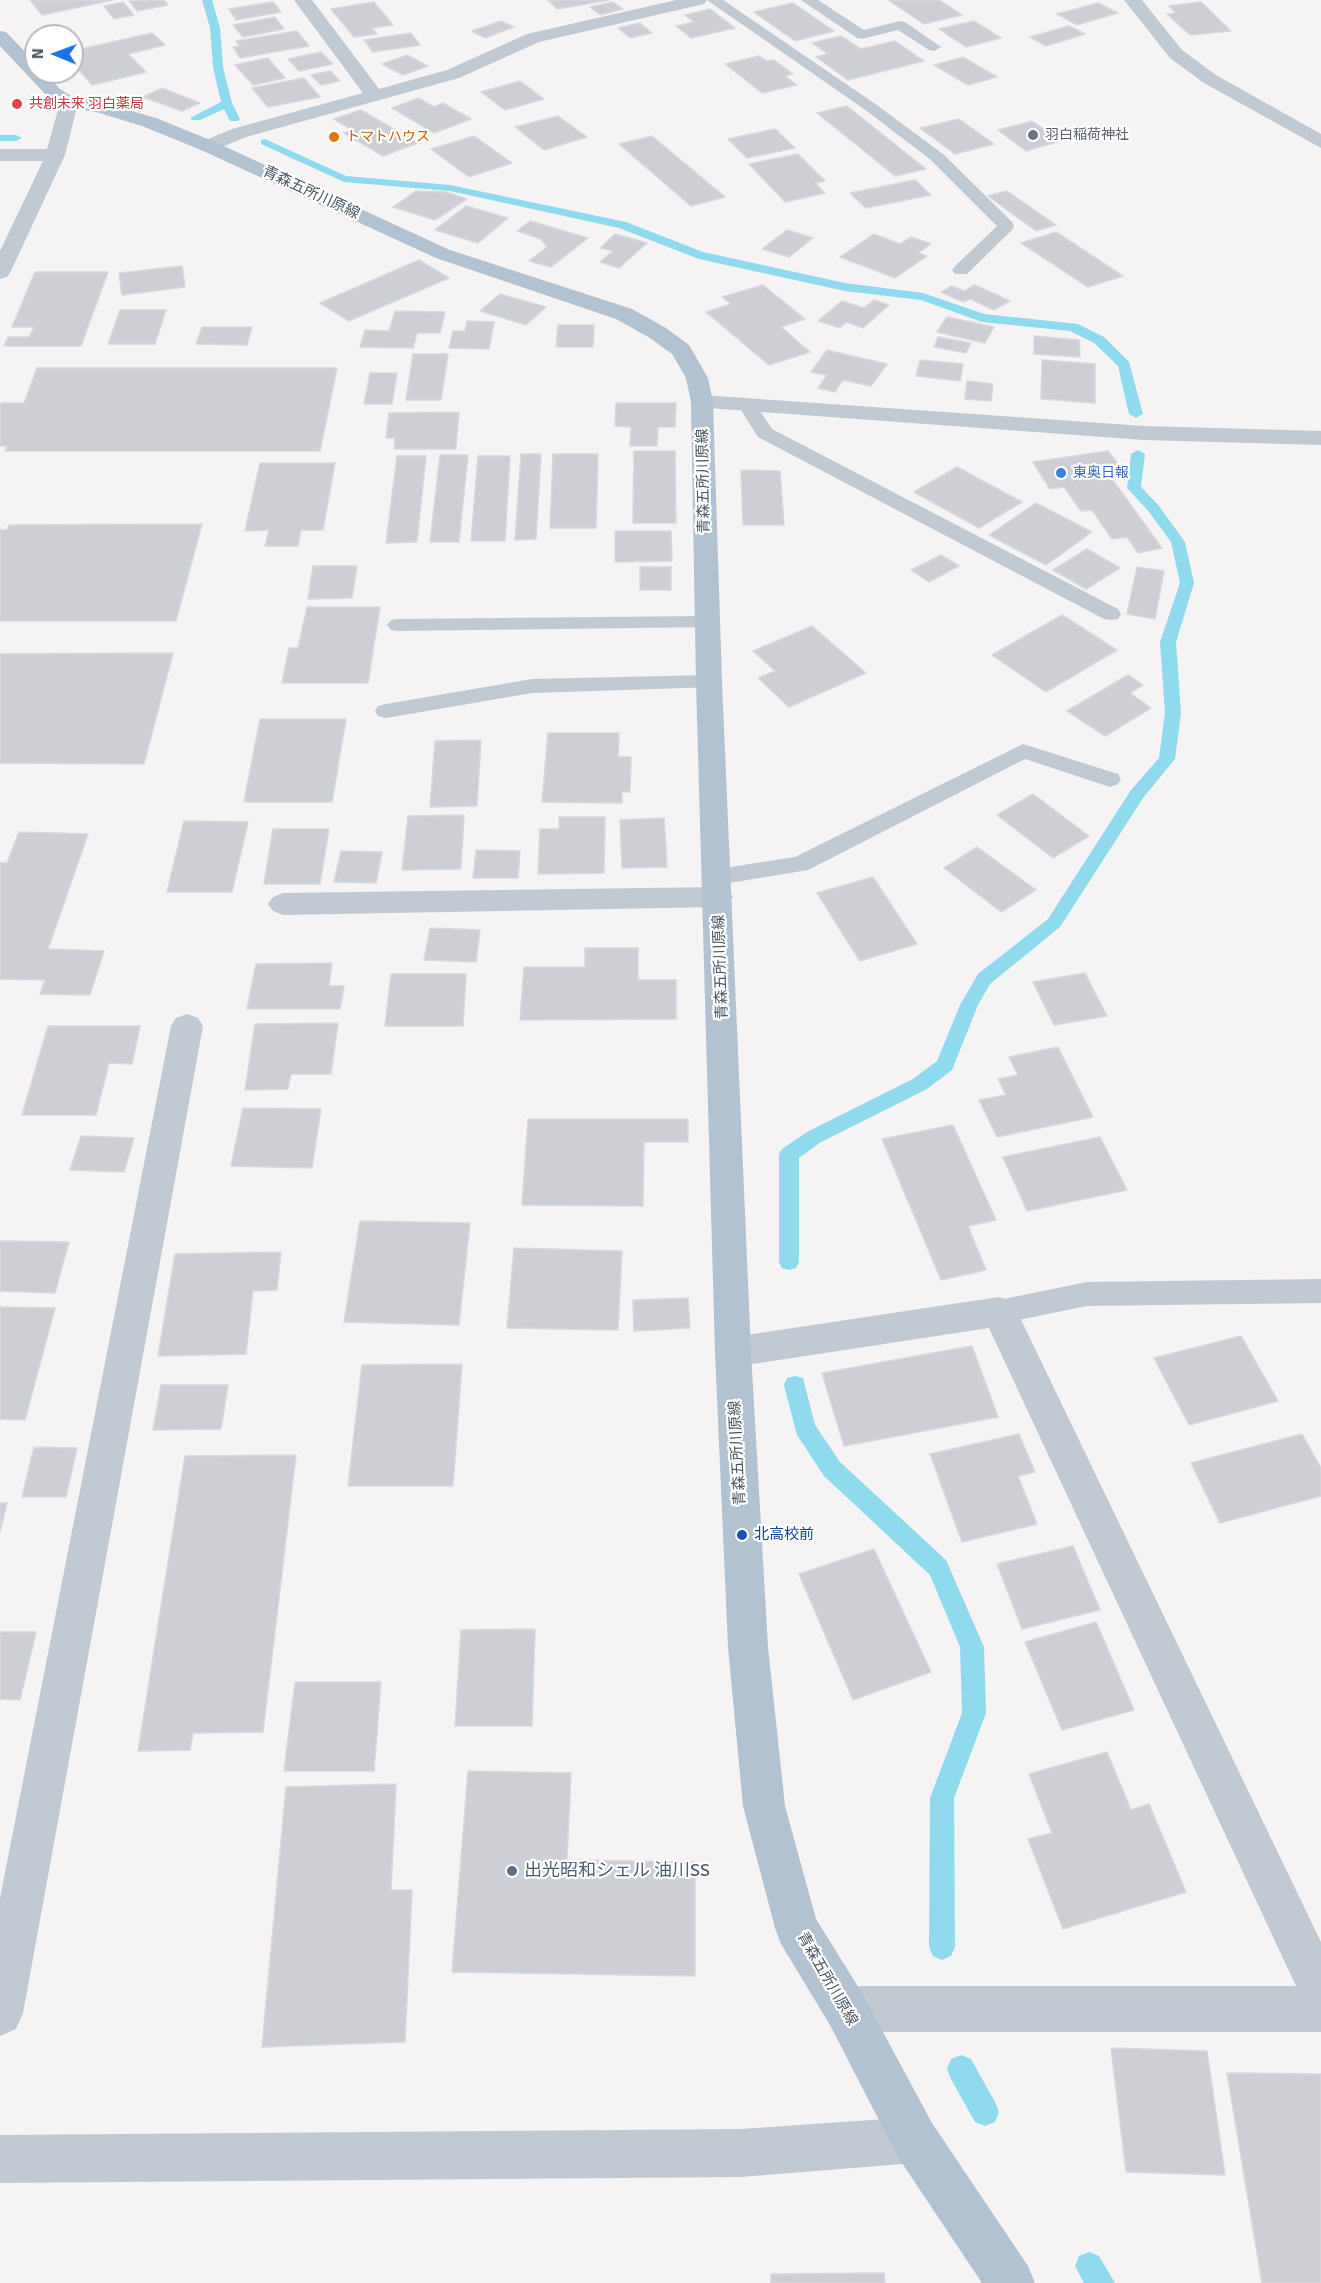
<!DOCTYPE html>
<html>
<head>
<meta charset="utf-8">
<style>
	body { margin:0 }
	#map { position:relative; width:1321px; height:2283px; overflow:hidden; background:#f5f3f3; font-family:Signika,sans-serif }
	canvas { display:block }
	.north { position:absolute; left:24px; top:24px; width:60px; height:60px; box-sizing:border-box; background:#fff; border:2px solid #b7bbc0; border-radius:50%; rotate:271deg; font-size:16px; font-weight:700; line-height:24px; text-align:center; color:#4a5661 }
	.north::after { content:''; display:block; margin:auto; width:21px; height:27px; background:#1a73e8; clip-path:polygon(50% 0,100% 100%,50% 72%,0 100%) }
</style>
</head>
<body>
<div id="map">
<canvas width="1321" height="2283"></canvas>
<div class="north">N</div>
</div>
<script>
const ctx = document.querySelector('canvas').getContext('2d');
ctx.lineJoin = 'round';
const toPath = rows => new Path2D(rows.map(r => 'M' + r).join(''));
function fill(path, color) { ctx.fillStyle = color; ctx.fill(path, 'evenodd'); }
function stroke(path, color, width, dash) { ctx.strokeStyle = color; ctx.lineWidth = width; ctx.lineCap = dash ? 'butt' : 'round'; ctx.setLineDash(dash || []); ctx.stroke(path); }
function drawText(font, color, halo, rows, align = 'center') {
  ctx.font = font + ' Signika,"Noto Sans JP",sans-serif'; ctx.lineWidth = 4.5; ctx.setLineDash([]); ctx.textBaseline = 'middle'; ctx.strokeStyle = halo; ctx.fillStyle = color; for (const [text, x, y, turn = 0] of rows) {
    ctx.save(); ctx.translate(x, y); ctx.rotate((+turn || 0) * Math.PI / 180); ctx.textAlign = isNaN(turn) ? turn : align; if (halo) ctx.strokeText(text, 0, 0); ctx.fillText(text, 0, 0); ctx.restore();
  }
}
const stream = toPath([
	[202,0,212,0,220,28,223,67,232,103,240,119,238,121,230,121,224,109,200,120,192,120,190,118,221,102,213,67,210,28,202,0],
	[0,135,16,135,22,138,16,141,0,141,0,135],
	[265,139,346,176,450,185,626,222,703,252,845,283,923,293,984,314,1078,324,1104,337,1129,362,1143,414,1136,418,1129,414,1118,366,1094,343,1070,331,982,322,921,300,845,291,699,259,619,228,450,191,344,182,261,144,261,140,265,139],
	[1138,450,1145,454,1141,487,1159,506,1185,542,1194,583,1176,642,1181,713,1175,759,1143,798,1060,927,990,984,978,1005,952,1070,927,1089,821,1142,799,1158,799,1262,796,1268,789,1270,782,1268,779,1262,779,1154,782,1149,807,1132,913,1079,937,1061,960,1005,978,974,1048,919,1131,790,1159,758,1165,713,1160,642,1180,583,1171,542,1149,512,1127,488,1131,454,1138,450],
	[795,1376,803,1378,815,1425,840,1462,946,1560,984,1647,986,1713,954,1798,955,1947,951,1956,942,1960,933,1956,929,1947,930,1798,962,1713,960,1647,930,1575,824,1476,797,1435,784,1385,787,1378,795,1376],
	[961,2055,971,2059,995,2102,999,2112,995,2122,985,2126,975,2122,951,2079,947,2069,951,2059,961,2055],
	[1089,2252,1099,2256,1115,2283,1084,2283,1075,2266,1079,2256,1089,2252]
]);
const building = toPath([
	[30,0,113,0,42,15,30,0],
	[164,0,168,5,137,11,129,1,164,0],
	[548,0,609,0,557,9,548,0],
	[888,0,939,0,962,15,924,24,888,0],
	[123,2,134,15,114,19,104,6,123,2],
	[273,2,281,12,236,20,229,9,273,2],
	[374,2,393,25,372,28,377,34,354,37,331,9,374,2],
	[613,2,623,9,600,15,590,7,613,2],
	[1201,2,1231,31,1190,35,1167,14,1176,13,1169,6,1201,2],
	[793,3,834,31,795,41,754,12,793,3],
	[1098,3,1118,13,1077,25,1057,14,1098,3],
	[710,9,735,28,691,38,676,26,694,22,685,15,710,9],
	[275,17,284,29,243,37,233,25,275,17],
	[501,21,514,27,485,38,472,31,501,21],
	[974,21,1001,38,966,47,939,29,974,21],
	[640,23,652,33,630,38,618,28,640,23],
	[1069,26,1085,34,1046,46,1030,37,1069,26],
	[297,31,309,46,240,58,233,47,240,46,236,41,297,31],
	[152,33,165,45,128,54,146,72,92,85,72,62,72,51,152,33],
	[411,33,420,45,373,52,364,40,411,33],
	[841,36,861,49,895,41,924,61,848,80,816,57,828,54,812,43,841,36],
	[321,52,333,64,299,71,288,59,321,52],
	[407,55,428,66,403,75,382,64,407,55],
	[759,56,767,61,774,60,793,74,785,76,797,85,762,93,725,64,759,56],
	[963,57,997,77,968,85,934,65,963,57],
	[268,58,285,78,253,85,235,65,268,58],
	[330,71,340,81,321,85,311,75,330,71],
	[304,78,320,97,268,107,252,88,304,78],
	[520,81,544,99,505,110,481,92,520,81],
	[162,88,200,103,182,111,143,97,162,88],
	[419,98,434,107,443,103,471,119,434,133,392,108,419,98],
	[847,106,926,169,895,176,817,113,847,106],
	[361,110,418,143,383,156,344,133,352,130,334,119,361,110],
	[558,116,587,137,544,150,515,127,558,116],
	[959,119,994,144,955,154,920,128,959,119],
	[1032,121,1061,141,1026,151,998,130,1032,121],
	[775,129,795,148,747,158,728,139,775,129],
	[474,136,512,163,469,177,431,149,474,136],
	[652,136,725,197,691,206,619,144,652,136],
	[798,154,825,181,815,183,825,193,785,202,749,164,798,154],
	[915,180,931,195,866,208,850,193,915,180],
	[416,191,446,192,467,199,435,220,393,207,416,191],
	[1007,191,1056,225,1036,231,988,196,1007,191],
	[466,206,508,218,478,243,435,230,466,206],
	[530,221,588,238,551,267,529,261,547,247,541,239,517,231,530,221],
	[787,230,813,238,789,257,762,249,787,230],
	[1056,232,1123,276,1088,287,1021,243,1056,232],
	[615,234,647,243,619,268,600,262,613,251,600,248,615,234],
	[874,234,900,244,911,237,931,244,918,253,927,256,895,278,840,257,874,234],
	[419,260,449,278,349,321,320,303,419,260],
	[182,266,185,287,122,295,119,273,182,266],
	[35,272,108,272,81,346,4,346,8,337,29,337,34,327,12,327,35,272],
	[763,285,805,319,781,327,810,352,769,365,706,312,731,304,722,297,763,285],
	[975,285,1010,301,994,310,970,299,963,302,941,292,952,286,964,291,975,285],
	[500,294,546,307,526,325,480,311,500,294],
	[874,300,889,305,863,328,846,322,840,328,818,321,842,301,864,308,874,300],
	[120,310,166,310,155,344,108,344,120,310],
	[395,311,445,312,440,333,417,333,413,348,360,347,365,330,389,331,395,311],
	[947,317,994,327,985,343,937,332,947,317],
	[467,321,494,322,489,349,449,348,453,331,465,331,467,321],
	[558,325,594,325,593,347,556,347,558,325],
	[202,327,252,327,247,345,196,344,202,327],
	[1034,336,1079,340,1080,357,1034,354,1034,336],
	[938,337,971,343,966,353,934,347,938,337],
	[827,350,887,364,871,386,843,380,835,392,818,388,827,375,811,372,827,350],
	[413,354,448,354,441,400,406,400,413,354],
	[920,360,963,364,960,381,916,376,920,360],
	[1042,360,1095,364,1095,403,1041,399,1042,360],
	[37,368,337,368,320,451,5,451,7,446,0,446,0,406,1,403,24,403,37,368],
	[370,373,397,373,392,404,364,404,370,373],
	[967,381,993,384,991,401,965,399,967,381],
	[616,403,676,403,675,427,658,427,657,446,630,446,631,427,615,426,616,403],
	[459,412,456,449,394,449,395,438,386,438,389,413,459,412],
	[634,451,675,451,676,523,633,523,634,451],
	[1108,451,1122,469,1107,472,1162,548,1138,553,1127,537,1112,539,1092,510,1081,511,1064,487,1050,489,1033,462,1108,451],
	[521,454,541,454,536,539,515,540,521,454],
	[553,454,598,454,596,528,550,528,553,454],
	[440,455,468,455,459,542,430,542,440,455],
	[397,456,426,456,417,542,386,543,397,456],
	[478,456,510,456,505,541,471,541,478,456],
	[260,463,335,463,323,530,301,530,298,546,265,546,269,530,245,531,260,463],
	[957,467,1022,502,979,528,914,492,957,467],
	[741,470,780,471,784,525,743,525,741,470],
	[1036,503,1092,532,1046,565,989,535,1036,503],
	[202,524,176,621,0,621,0,530,7,530,9,525,202,524],
	[615,531,671,531,672,561,615,562,615,531],
	[1087,549,1120,568,1086,589,1053,570,1087,549],
	[941,555,959,566,929,582,911,570,941,555],
	[313,566,357,566,352,598,308,599,313,566],
	[640,567,671,567,671,590,640,590,640,567],
	[1137,567,1164,571,1155,619,1127,614,1137,567],
	[307,607,380,607,368,683,282,683,289,648,298,648,307,607],
	[1062,615,1117,650,1046,692,992,655,1062,615],
	[812,626,866,673,789,707,758,678,775,671,753,651,812,626],
	[173,653,144,764,0,763,0,654,173,653],
	[1128,675,1143,685,1130,693,1151,708,1105,736,1067,711,1128,675],
	[260,719,346,719,332,802,244,802,260,719],
	[548,733,619,733,618,757,631,757,630,792,622,792,622,803,542,802,548,733],
	[481,740,477,806,430,807,435,741,481,740],
	[1033,794,1089,836,1053,858,997,815,1033,794],
	[464,815,461,869,402,870,408,816,464,815],
	[559,817,605,817,604,873,538,874,540,829,559,829,559,817],
	[664,818,667,867,622,868,620,820,664,818],
	[184,821,248,822,232,892,167,892,184,821],
	[273,829,329,829,320,884,264,884,273,829],
	[19,832,88,834,48,949,104,951,90,995,40,994,45,980,0,979,0,863,7,863,19,832],
	[977,847,1036,890,1001,912,944,868,977,847],
	[476,850,520,851,518,878,473,878,476,850],
	[341,851,382,852,376,883,334,882,341,851],
	[873,877,917,944,860,961,817,893,873,877],
	[430,928,480,930,476,962,424,960,430,928],
	[585,948,638,948,638,980,676,980,676,1019,520,1020,524,967,585,967,585,948],
	[332,963,329,986,344,986,340,1009,247,1009,256,964,332,963],
	[1085,973,1107,1016,1054,1025,1033,982,1085,973],
	[391,974,466,974,463,1026,385,1026,391,974],
	[338,1023,331,1074,291,1074,288,1089,245,1090,255,1024,338,1023],
	[48,1026,140,1026,132,1064,109,1063,96,1115,22,1115,48,1026],
	[1058,1047,1093,1117,997,1137,979,1100,1006,1095,998,1079,1018,1075,1009,1057,1058,1047],
	[243,1108,321,1109,312,1168,231,1166,243,1108],
	[528,1119,688,1119,688,1142,644,1142,643,1206,522,1205,528,1119],
	[953,1125,996,1220,968,1226,986,1270,941,1280,882,1139,953,1125],
	[81,1136,134,1138,124,1172,70,1170,81,1136],
	[1100,1137,1127,1190,1027,1211,1003,1157,1100,1137],
	[360,1221,470,1223,459,1325,344,1322,360,1221],
	[0,1241,69,1242,55,1293,0,1291,0,1241],
	[514,1248,622,1251,618,1330,507,1328,514,1248],
	[281,1252,277,1290,253,1291,246,1354,158,1356,175,1254,281,1252],
	[688,1298,690,1328,634,1331,633,1300,688,1298],
	[0,1307,55,1308,25,1420,0,1419,0,1307],
	[1241,1336,1278,1401,1189,1425,1154,1358,1241,1336],
	[972,1346,998,1417,844,1446,822,1373,972,1346],
	[462,1364,453,1486,348,1486,362,1365,462,1364],
	[161,1385,228,1385,221,1429,153,1430,161,1385],
	[1019,1434,1035,1472,1018,1476,1037,1524,962,1542,930,1454,1019,1434],
	[1302,1434,1321,1468,1321,1496,1220,1523,1191,1463,1302,1434],
	[34,1447,77,1448,66,1497,22,1497,34,1447],
	[296,1455,263,1732,193,1733,190,1750,138,1751,185,1456,296,1455],
	[0,1503,7,1503,0,1532,0,1503],
	[1073,1546,1100,1610,1022,1629,997,1564,1073,1546],
	[874,1549,931,1672,853,1700,799,1574,874,1549],
	[1096,1622,1134,1710,1062,1730,1025,1642,1096,1622],
	[535,1629,532,1726,455,1726,461,1630,535,1629],
	[0,1632,36,1632,20,1700,0,1699,0,1632],
	[295,1682,381,1682,374,1771,284,1771,295,1682],
	[1107,1752,1131,1810,1149,1804,1186,1892,1063,1929,1028,1839,1052,1833,1029,1774,1107,1752],
	[468,1771,571,1773,567,1860,695,1862,695,1976,452,1972,468,1771],
	[396,1784,391,1890,412,1890,405,2042,262,2047,286,1787,396,1784],
	[1111,2048,1207,2051,1225,2175,1126,2172,1111,2048],
	[1227,2073,1321,2074,1321,2283,1262,2283,1227,2073],
	[884,2273,885,2283,771,2283,771,2274,884,2273]
]);
const service = toPath([
	[707,0,723,0,874,103,943,154,1012,222,1014,226,1012,230,967,274,955,274,952,270,955,266,997,226,931,160,864,109,707,0],
	[801,0,818,0,864,30,900,21,905,22,941,47,934,51,929,50,898,30,862,39,857,38,801,0],
	[746,398,753,400,772,429,1118,609,1121,614,1118,619,1111,620,1104,619,758,437,737,404,739,400,746,398],
	[707,616,714,617,718,622,714,627,398,631,391,630,387,625,391,620,398,619,707,616],
	[709,675,717,677,720,682,717,687,532,693,386,718,378,716,375,711,378,706,386,704,532,679,709,675],
	[1023,744,1118,774,1121,779,1118,784,1110,787,1025,759,808,870,717,885,709,883,705,877,709,871,717,869,795,857,1023,744],
	[1321,1279,1321,1303,1087,1306,999,1324,989,1321,985,1312,989,1303,999,1300,1087,1282,1321,1279]
]);
const minor = toPath([
	[294,0,312,0,379,89,447,70,527,34,676,0,707,0,704,4,539,42,459,78,246,137,215,150,201,150,198,146,201,142,232,129,363,93,294,0],
	[1124,0,1142,0,1182,50,1216,75,1321,134,1321,148,1204,83,1170,58,1124,0],
	[69,97,76,99,78,103,65,155,10,273,7,277,0,279,0,251,43,161,0,161,0,149,47,149,60,103,62,99,69,97],
	[718,887,728,890,733,897,728,904,718,907,283,915,273,911,268,904,273,897,283,893,718,887],
	[187,1014,198,1018,203,1026,23,2013,16,2029,0,2036,0,1898,171,1026,176,1018,187,1014],
	[999,1297,1012,1301,1321,1942,1321,2032,846,2032,830,2025,823,2009,830,1993,846,1986,1296,1986,989,1328,733,1367,720,1363,715,1352,720,1341,733,1337,999,1297],
	[915,2117,932,2123,938,2140,932,2157,915,2163,741,2177,0,2183,0,2135,741,2129,915,2117]
]);
const tertiary = toPath([
	[702,395,1144,426,1321,431,1321,445,1144,440,694,407,691,402,694,397,702,395]
]);
const primary = toPath([
	[0,31,6,32,36,63,36,72,44,72,60,89,74,98,98,101,156,118,215,142,450,250,632,309,666,328,689,345,708,378,713,402,722,682,751,1352,768,1647,785,1806,816,1919,862,1993,932,2123,1028,2266,1035,2283,982,2283,898,2157,830,2025,781,1944,775,1928,743,1806,728,1647,715,1352,696,682,691,402,686,378,672,354,650,338,616,319,436,258,201,150,142,126,96,112,62,107,48,97,0,46,0,31]
]);
const markers = [
	[17,104,6,"#e0444e"],
	[1033,135,6,"#6b7280"],
	[334,137,6,"#e8710a"],
	[1061,473,6,"#3f7fe0"],
	[742,1535,6,"#1a4fb4"],
	[512,1871,6,"#5c6f8a"]
];
const farHealthnames = [
	["共創未来 羽白薬局",29,104]
];
const farWorshipnames = [
	["羽白稲荷神社",1045,135]
];
const farFoodnames = [
	["トマトハウス",346,137]
];
const farShopnames = [
	["東奥日報",1073,473]
];
const streetNames = [
	["青森五所川原線",311,193,25],
	["青森五所川原線",704,481,-91],
	["青森五所川原線",721,967,-92],
	["青森五所川原線",738,1453,-93],
	["青森五所川原線",827,1979,60]
];
const transitNames = [
	["北高校前",754,1535]
];
const nearServicenames = [
	["出光昭和シェル 油川SS",524,1871]
];
fill(stream, '#90daee');
fill(building, '#cdcfd5');
stroke(building, '#d7d9de', 1.5);
fill(service, '#c1cad2');
fill(minor, '#c1cad2');
fill(tertiary, '#c1cad2');
fill(primary, '#b3c2d1');
for (const [x, y, r, color] of markers) { const dot = new Path2D(); dot.arc(x, y, r, 0, 2 * Math.PI); ctx.fillStyle = color; ctx.fill(dot); stroke(dot, '#fff', 2); }
drawText('14px', '#be3a42', '#fff', farHealthnames, 'left');
drawText('14px', '#5b616d', '#fff', farWorshipnames, 'left');
drawText('14px', '#c56008', '#fff', farFoodnames, 'left');
drawText('14px', '#366cbe', '#fff', farShopnames, 'left');
drawText('15px', '#4a5661', '#fff', streetNames);
drawText('15px', '#164399', '#fff', transitNames, 'left');
drawText('18px', '#4e5e75', '#fff', nearServicenames, 'left');
</script>
</body>
</html>
